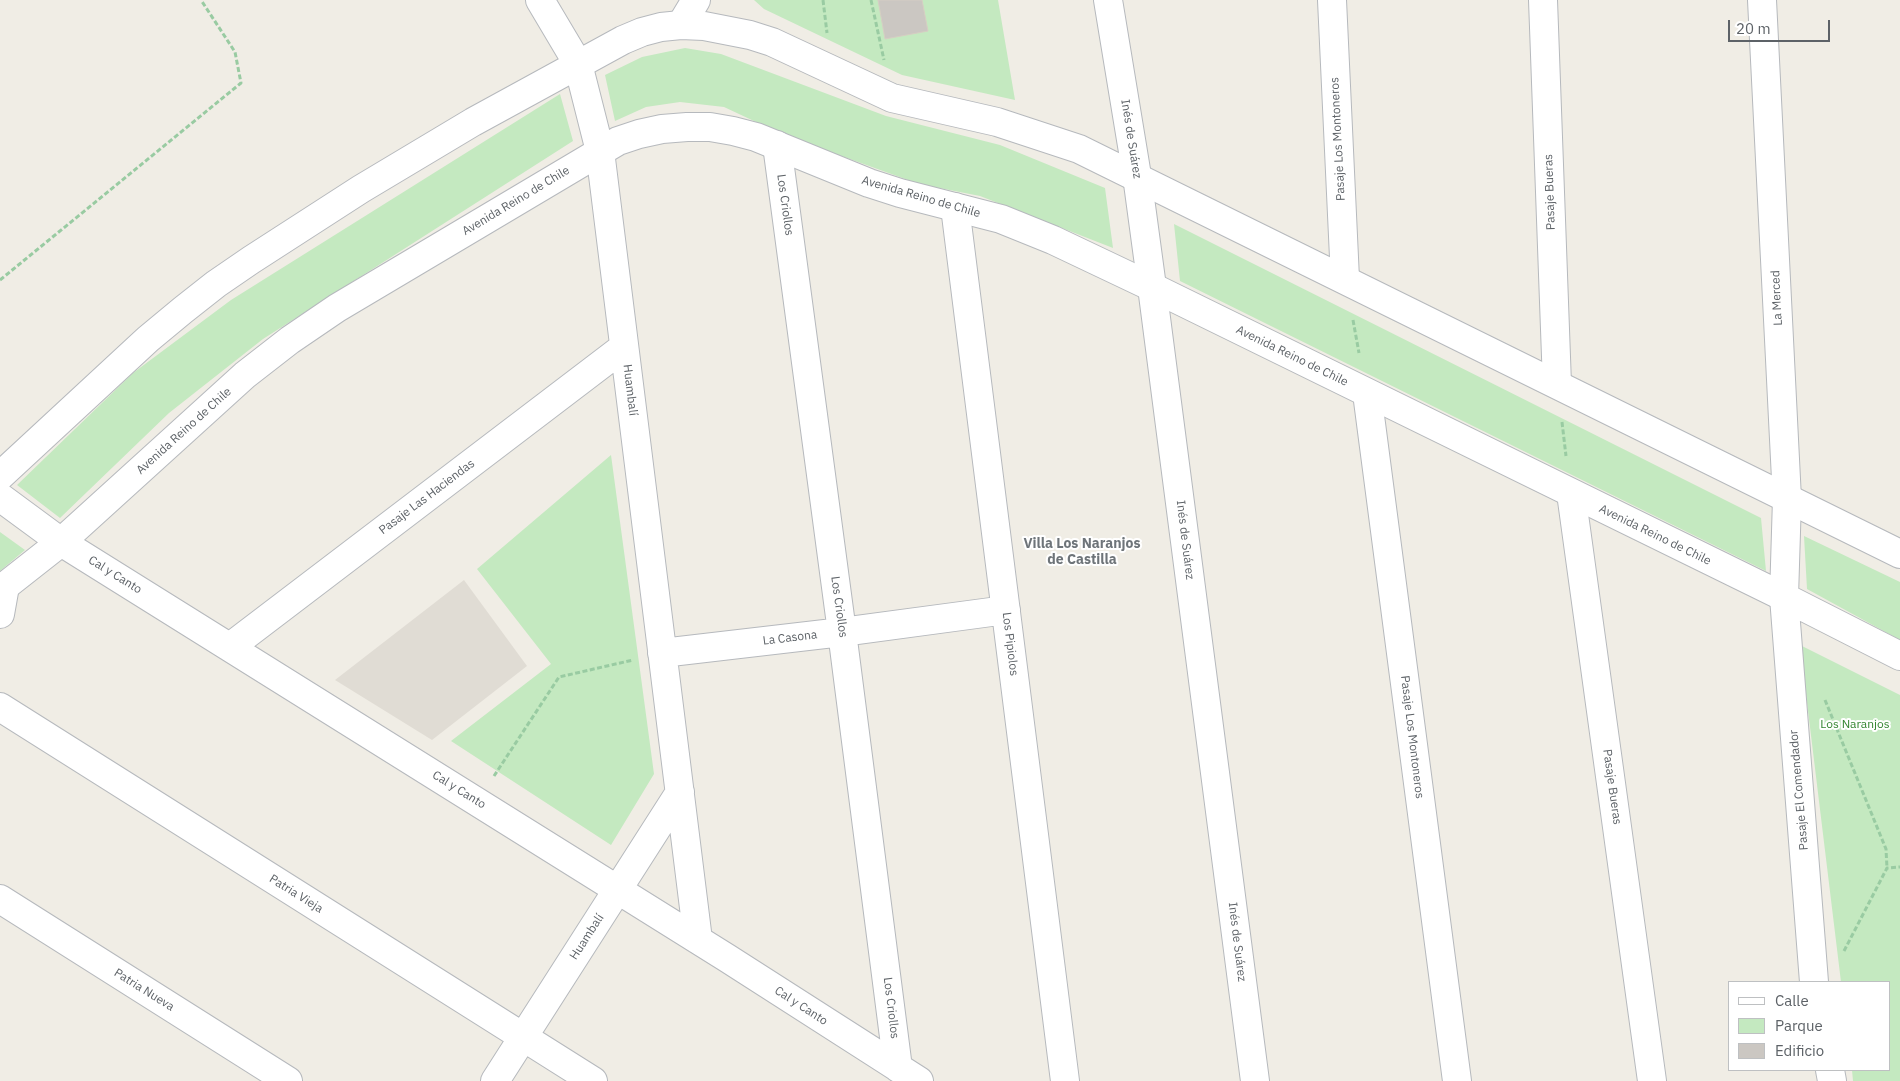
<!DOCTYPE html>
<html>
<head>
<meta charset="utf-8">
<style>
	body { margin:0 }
	#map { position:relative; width:1900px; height:1081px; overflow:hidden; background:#f0ede5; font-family:"IBM Plex Sans",sans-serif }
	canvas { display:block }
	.legend { position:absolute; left:1728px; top:981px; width:162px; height:90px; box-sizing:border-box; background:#fff; border:1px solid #bec0c2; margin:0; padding:6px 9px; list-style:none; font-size:15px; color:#5d6267 }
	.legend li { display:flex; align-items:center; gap:10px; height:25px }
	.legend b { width:25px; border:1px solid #bec0c2 }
	.scale { position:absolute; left:1728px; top:20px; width:102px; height:22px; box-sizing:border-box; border:2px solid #5d6267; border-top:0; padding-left:6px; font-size:15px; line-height:18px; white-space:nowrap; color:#5d6267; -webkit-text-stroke:4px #fff; paint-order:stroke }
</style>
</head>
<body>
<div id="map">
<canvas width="1900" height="1081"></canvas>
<ul class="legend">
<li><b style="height:6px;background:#fff"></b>Calle</li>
<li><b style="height:14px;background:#c4e9c0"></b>Parque</li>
<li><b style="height:14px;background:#cbc7c2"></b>Edificio</li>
</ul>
<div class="scale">20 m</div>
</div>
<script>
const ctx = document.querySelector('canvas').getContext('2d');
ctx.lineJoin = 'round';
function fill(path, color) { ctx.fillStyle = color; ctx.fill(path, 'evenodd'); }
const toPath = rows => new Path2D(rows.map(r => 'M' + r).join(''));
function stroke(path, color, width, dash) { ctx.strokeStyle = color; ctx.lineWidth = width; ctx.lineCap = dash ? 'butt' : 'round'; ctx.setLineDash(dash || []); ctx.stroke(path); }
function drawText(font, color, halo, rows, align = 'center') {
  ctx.font = font + ' "IBM Plex Sans",sans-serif'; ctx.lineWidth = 4; ctx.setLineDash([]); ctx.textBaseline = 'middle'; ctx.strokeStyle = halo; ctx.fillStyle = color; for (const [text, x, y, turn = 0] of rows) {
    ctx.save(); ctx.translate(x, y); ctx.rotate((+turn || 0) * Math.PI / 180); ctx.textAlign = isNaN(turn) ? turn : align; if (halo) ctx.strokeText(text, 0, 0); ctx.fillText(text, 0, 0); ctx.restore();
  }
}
const education = toPath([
	[464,580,527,666,432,740,335,680]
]);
const green = toPath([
	[754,0,998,0,1015,100,902,75,764,9],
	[685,48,721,54,886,116,1000,145,1105,188,1113,248,980,196,919,184,786,136,724,107,680,102,646,107,615,121,605,75,642,57],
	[560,94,573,141,263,339,169,413,60,518,17,485,133,373,231,300],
	[1174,224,1761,518,1766,571,1180,281],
	[611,455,654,774,611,845,451,741,551,664,477,569],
	[0,532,25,550,0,571],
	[1804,536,1900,582,1900,640,1807,589],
	[1800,645,1900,695,1900,1081,1853,1081,1852,1070,1889,1070,1889,982,1841,982]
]);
const building = toPath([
	[878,0,922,0,928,31,885,39,878,0]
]);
const path = toPath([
	[823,0,827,33],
	[871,0,884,60],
	[0,280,241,83,235,52,201,0],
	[1353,320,1359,353],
	[1562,422,1566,456],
	[1825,700,1886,849,1887,868],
	[494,776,559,677,633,660],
	[1844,951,1887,868,1900,867]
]);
const minor = toPath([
	[540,0,578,64,600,151,698,940],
	[1108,0,1137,176,1152,287,1255,1081],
	[1332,0,1345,279],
	[1543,0,1557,384],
	[1762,0,1787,499,1784,597,1814,982],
	[681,25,696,0],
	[777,145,842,632,898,1068],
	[955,207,1065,1081],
	[1367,393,1457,1081],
	[1571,493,1652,1081],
	[0,497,61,542,727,958,919,1081],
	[1784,597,1900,656],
	[0,614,5,586],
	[230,647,624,347],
	[662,653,842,632,1006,610],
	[0,707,593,1081],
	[0,899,288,1081],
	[1830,1070,1832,1081],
	[495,1081,680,792]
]);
const tertiary = toPath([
	[0,476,148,339,183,310,216,284,251,260,361,189,473,122,623,40,642,32,661,27,681,25,704,26,750,35,772,42,892,98,997,122,1079,149,1900,554],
	[0,590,61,542,245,375,290,340,337,308,618,141,639,134,662,129,687,127,710,127,733,131,756,137,869,183,900,193,1001,219,1053,240,1152,287,1784,597]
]);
const streetNames = [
	["Inés de Suárez",1131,139,81],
	["Pasaje Los Montoneros",1338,139,-93],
	["Pasaje Bueras",1550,192,-92],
	["Avenida Reino de Chile",921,197,16],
	["Avenida Reino de Chile",516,201,-31],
	["Los Criollos",785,205,82],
	["La Merced",1777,298,-93],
	["Avenida Reino de Chile",1292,356,26],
	["Huambalí",630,390,83],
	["Avenida Reino de Chile",184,431,-42],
	["Pasaje Las Haciendas",427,497,-37],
	["Avenida Reino de Chile",1655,535,26],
	["Inés de Suárez",1185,540,83],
	["Cal y Canto",115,575,32],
	["Los Criollos",839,607,82],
	["La Casona",790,638,-7],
	["Los Pipiolos",1010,644,83],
	["Pasaje Los Montoneros",1412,737,83],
	["Pasaje Bueras",1612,787,82],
	["Cal y Canto",459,790,32],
	["Pasaje El Comendador",1799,790,-95],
	["Patria Vieja",296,894,32],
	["Huambalí",587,937,-57],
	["Inés de Suárez",1237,942,83],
	["Patria Nueva",144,990,32],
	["Cal y Canto",801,1006,33],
	["Los Criollos",891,1008,83]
];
const parkNames = [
	["Los Naranjos",1855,725]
];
const neighbourhoodNames = [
	["Villa Los Naranjos",1082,544],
	["de Castilla",1082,560]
];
fill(education, '#e0dcd4');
fill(green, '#c4e9c0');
fill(building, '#cbc7c2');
stroke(building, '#d6cec3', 1);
stroke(minor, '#b6b9bd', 30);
stroke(tertiary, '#b6b9bd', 30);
stroke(path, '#99cba2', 3, [5, 2.5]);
stroke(minor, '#fff', 28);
stroke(tertiary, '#fff', 28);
drawText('12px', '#5d6267', '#fff', streetNames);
drawText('12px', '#32842f', '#fff', parkNames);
drawText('bold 14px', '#6e7479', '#fff', neighbourhoodNames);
</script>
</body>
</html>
